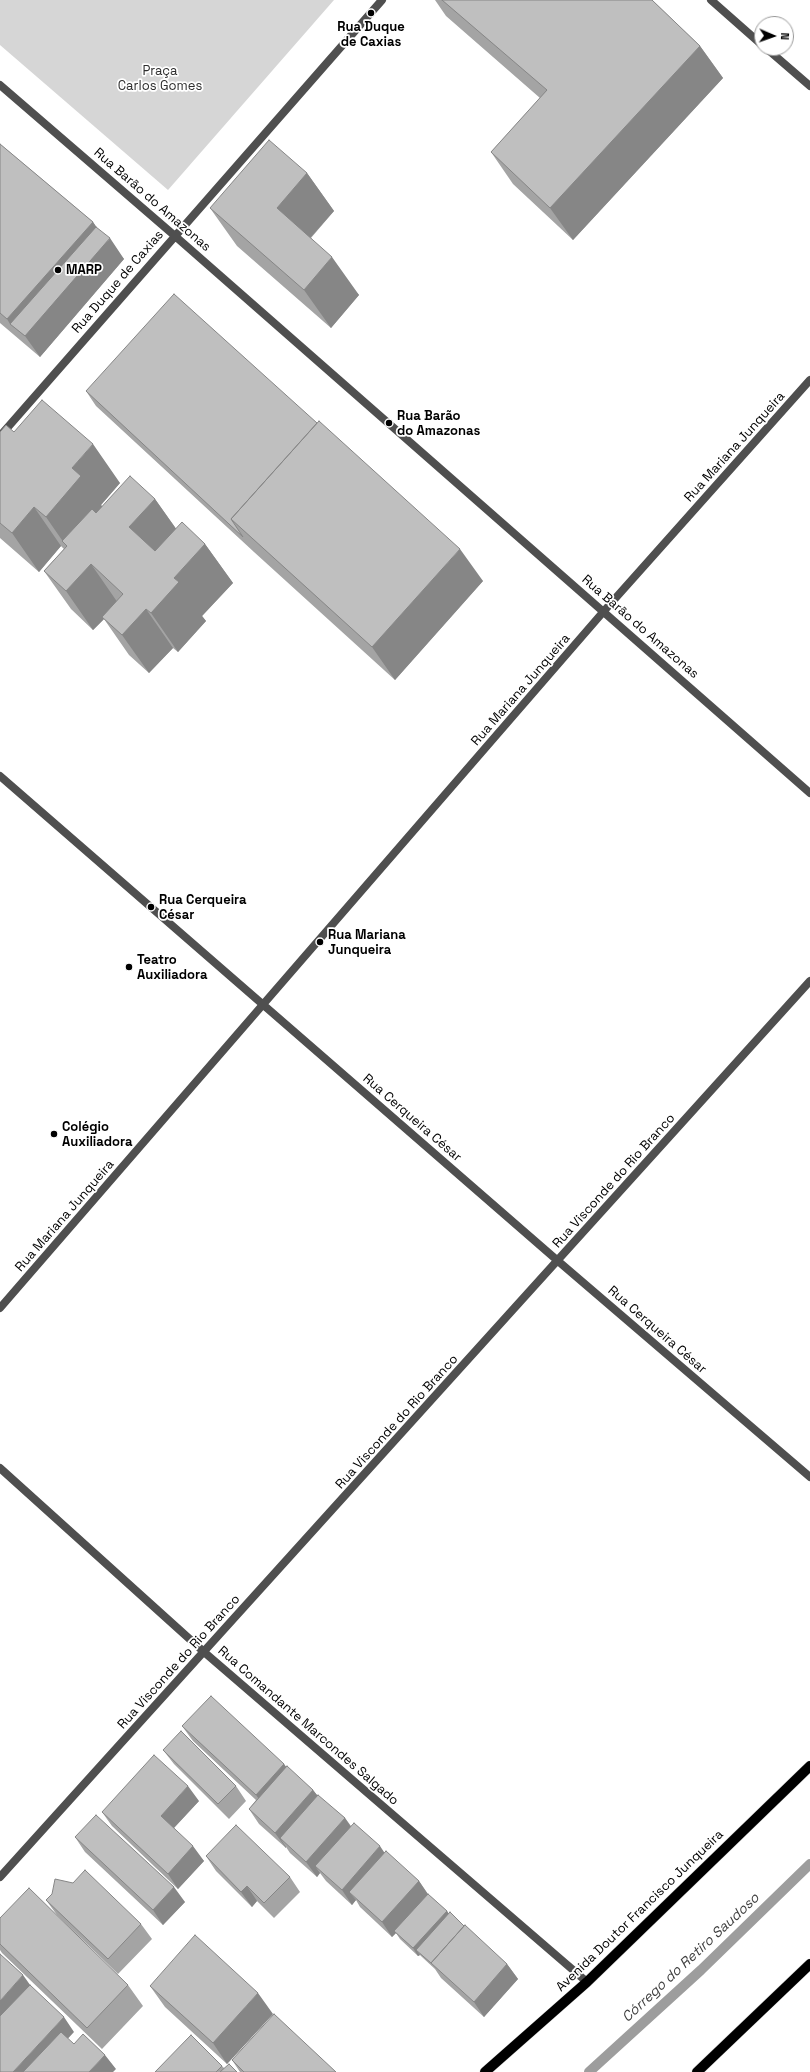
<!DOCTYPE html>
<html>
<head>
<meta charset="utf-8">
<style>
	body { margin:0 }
	#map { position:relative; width:810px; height:2072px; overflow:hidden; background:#fff; font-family:"Space Grotesk",sans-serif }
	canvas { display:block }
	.north { position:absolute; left:754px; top:16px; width:40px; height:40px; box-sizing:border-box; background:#fff; border:1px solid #999; border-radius:50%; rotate:92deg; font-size:11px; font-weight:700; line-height:16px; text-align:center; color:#000 }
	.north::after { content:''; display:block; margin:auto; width:14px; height:18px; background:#000; clip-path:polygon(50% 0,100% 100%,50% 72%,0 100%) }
</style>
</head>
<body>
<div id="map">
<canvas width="810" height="2072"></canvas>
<div class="north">N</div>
</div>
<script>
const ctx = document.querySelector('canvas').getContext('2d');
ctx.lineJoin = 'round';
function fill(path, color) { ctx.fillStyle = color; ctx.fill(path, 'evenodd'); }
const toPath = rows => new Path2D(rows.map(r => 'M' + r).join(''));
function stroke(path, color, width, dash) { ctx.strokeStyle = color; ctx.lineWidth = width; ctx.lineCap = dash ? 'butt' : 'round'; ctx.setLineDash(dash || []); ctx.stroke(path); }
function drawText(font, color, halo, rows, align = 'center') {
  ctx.font = font + ' "Space Grotesk",sans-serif'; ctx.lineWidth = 3.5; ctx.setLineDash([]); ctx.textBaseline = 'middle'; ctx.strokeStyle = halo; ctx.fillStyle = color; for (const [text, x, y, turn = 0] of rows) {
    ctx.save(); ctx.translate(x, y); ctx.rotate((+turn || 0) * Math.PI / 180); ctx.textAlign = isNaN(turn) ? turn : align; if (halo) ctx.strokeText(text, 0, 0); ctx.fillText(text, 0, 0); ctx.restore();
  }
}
const green = toPath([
	[0,0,334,0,168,190,0,45]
]);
const stream = toPath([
	[589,2072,701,1970,810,1864]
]);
const street = toPath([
	[711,0,762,45],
	[766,48,810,86],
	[0,85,175,236,810,793],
	[0,436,382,0],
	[0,776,558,1261,810,1477],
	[0,1308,604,611,810,380],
	[0,1468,204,1652,587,1982],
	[0,1877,810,981]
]);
const primary = toPath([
	[485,2072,587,1982,810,1766],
	[697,2072,810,1964]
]);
const wall = toPath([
	[435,0,652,0,700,46,723,78,573,240,513,184,491,152,540,98,446,16],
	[0,144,93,222,96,227,124,259,40,357,0,323],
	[307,173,334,211,311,238,359,295,331,328,237,246,210,208],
	[86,391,483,581,395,680,254,552,96,406],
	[0,432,14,432,120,483,101,505,102,506,155,499,176,529,205,544,233,583,202,616,206,621,178,652,173,648,149,673,129,655,104,619,93,630,71,609,44,571,64,549,61,546,39,572,0,538],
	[182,1726,284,1764,286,1767,313,1790,317,1795,345,1818,351,1826,419,1881,428,1894,447,1911,449,1914,507,1964,518,1979,484,2017,441,1978,435,1969,422,1957,420,1955,418,1956,400,1939,396,1933,392,1937,360,1907,356,1900,352,1905,326,1881,320,1873,317,1877,290,1853,286,1847,286,1848,259,1824,249,1809,256,1800,193,1741],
	[163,1750,236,1786,246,1801,229,1819,174,1764],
	[199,1801,174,1828,204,1861,178,1889,112,1826,102,1812],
	[75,1837,185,1902,163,1925,85,1852],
	[206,1856,290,1877,300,1892,274,1918,257,1901,252,1907,216,1871],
	[46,1900,141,1924,152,1939,118,1974,57,1915],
	[0,1918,128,1985,143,2006,102,2049,2,1953,0,1950],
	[150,1986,273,2014,227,2064,165,2007],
	[232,2060,336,2072,240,2072],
	[222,2066,224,2068,237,2072,155,2072]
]);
const shadedWall = toPath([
	[700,46,723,78,573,240,550,208],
	[307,173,334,211,303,246,277,208],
	[93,222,107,242,110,238,124,259,40,357,25,336,10,324,7,319],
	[332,257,359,295,331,328,304,290],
	[93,444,120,483,101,505,108,515,67,546,64,543,46,517,72,468],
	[155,499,182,537,156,565,129,527],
	[34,507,61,546,39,572,12,533],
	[205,544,233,583,202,616,206,621,178,652,151,613,174,578],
	[460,549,483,581,395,680,372,647],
	[91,564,118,603,102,617,104,619,93,630,66,591],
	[146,609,173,648,149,673,122,635],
	[284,1764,295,1779,267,1810,256,1795],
	[188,1786,199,1801,171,1831,161,1816],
	[313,1790,324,1804,280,1838,286,1847,286,1848,275,1833],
	[345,1818,355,1833,315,1866,320,1873,317,1877,306,1862],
	[193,1846,204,1861,178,1889,168,1874],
	[380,1846,390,1861,349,1892,356,1900,352,1905,342,1890],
	[419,1881,429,1896,394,1931,396,1933,392,1937,382,1922],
	[247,1886,257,1901,252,1907,241,1892],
	[174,1887,185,1902,163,1925,153,1910],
	[447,1911,452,1919,416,1950,420,1955,418,1956,413,1948],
	[507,1964,518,1979,484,2017,474,2002],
	[23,1975,38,1996,0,2039,0,2001],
	[258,1993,273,2014,227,2064,213,2043],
	[64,2017,74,2032,37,2072,13,2072],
	[105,2055,116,2069,113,2072,89,2072]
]);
const building = toPath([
	[442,0,652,0,700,46,550,208,491,152,547,90,442,0],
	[269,140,307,173,277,208,332,257,304,290,210,208,269,140],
	[0,144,93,222,7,319,0,313,0,144],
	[96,227,110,238,25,336,10,324,96,227],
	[174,294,317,423,231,519,243,537,86,391,174,294],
	[42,400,93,444,72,468,81,476,46,517,34,507,12,533,0,523,0,432,6,425,14,432,42,400],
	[319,421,460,549,372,647,231,519,319,421],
	[130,476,155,499,129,527,155,551,182,522,205,544,174,578,179,582,151,613,146,609,122,635,102,617,123,594,91,564,66,591,44,571,67,546,62,541,92,509,96,513,130,476],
	[211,1696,284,1764,256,1795,182,1726,211,1696],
	[181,1731,236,1786,218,1804,163,1750,181,1731],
	[154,1755,188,1786,161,1816,193,1846,168,1874,102,1812,154,1755],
	[287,1766,313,1790,275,1833,249,1809,287,1766],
	[318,1795,345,1818,306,1862,280,1838,318,1795],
	[96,1815,174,1887,153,1910,75,1837,96,1815],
	[354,1823,380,1846,342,1890,315,1866,354,1823],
	[236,1825,290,1877,264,1903,247,1886,241,1892,206,1856,236,1825],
	[386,1851,419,1881,382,1922,349,1892,386,1851],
	[85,1870,141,1924,108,1959,46,1900,52,1894,55,1879,73,1883,85,1870],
	[29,1888,128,1985,87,2028,0,1944,0,1918,29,1888],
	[428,1894,447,1911,413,1948,394,1931,428,1894],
	[450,1912,464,1926,431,1963,416,1950,450,1912],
	[465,1925,507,1964,474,2002,431,1963,465,1925],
	[195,1935,258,1993,213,2043,150,1986,195,1935],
	[0,1954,23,1975,0,2001,0,1954],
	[30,1985,64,2017,13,2072,0,2072,0,2016,30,1985],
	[274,2014,336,2072,244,2072,232,2060,274,2014],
	[61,2032,74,2044,83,2034,105,2055,89,2072,23,2072,61,2032],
	[191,2035,222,2066,216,2072,155,2072,191,2035],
	[229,2064,237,2072,220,2072,229,2064]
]);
const markers = [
	[371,13,4,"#000"],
	[58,270,4,"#000"],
	[389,423,4,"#000"],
	[151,907,4,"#000"],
	[320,942,4,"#000"],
	[129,967,4,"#000"],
	[54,1134,4,"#000"]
];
const poiNames = [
	["Rua Duque",371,27,"center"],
	["de Caxias",371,42,"center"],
	["MARP",66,270],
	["Rua Barão",397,416],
	["do Amazonas",397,431],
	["Rua Cerqueira",159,900],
	["César",159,915],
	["Rua Mariana",328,935],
	["Junqueira",328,950],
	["Teatro",137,960],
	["Auxiliadora",137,975],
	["Colégio",62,1127],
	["Auxiliadora",62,1142]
];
const parkNames = [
	["Praça",160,71],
	["Carlos Gomes",160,86]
];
const streetNames = [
	["Rua Barão do Amazonas",152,200,41],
	["Rua Duque de Caxias",118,282,-49],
	["Rua Mariana Junqueira",735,447,-48],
	["Rua Barão do Amazonas",640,627,41],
	["Rua Mariana Junqueira",521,690,-49],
	["Rua Cerqueira César",412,1118,41],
	["Rua Visconde do Rio Branco",614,1181,-48],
	["Rua Mariana Junqueira",65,1216,-49],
	["Rua Cerqueira César",657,1330,41],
	["Rua Visconde do Rio Branco",397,1422,-48],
	["Rua Visconde do Rio Branco",179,1662,-48],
	["Rua Comandante Marcondes Salgado",308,1726,41],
	["Avenida Doutor Francisco Junqueira",640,1911,-44]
];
const waterNames = [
	["Córrego do Retiro Saudoso",691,1958,-43]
];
fill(green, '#d6d6d6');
stroke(stream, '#9d9d9d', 10);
stroke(primary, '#dbdbdb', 11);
stroke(street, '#4f4f4f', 8);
stroke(primary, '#000', 10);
fill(wall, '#a4a4a4');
fill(shadedWall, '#868686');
fill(building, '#bfbfbf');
stroke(building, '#868686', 1);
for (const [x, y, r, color] of markers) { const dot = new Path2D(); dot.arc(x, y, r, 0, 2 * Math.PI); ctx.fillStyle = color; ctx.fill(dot); stroke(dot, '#fff', 1.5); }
drawText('bold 13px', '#000', '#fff', poiNames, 'left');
drawText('13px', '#2d2d2d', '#fff', parkNames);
drawText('13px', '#000', '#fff', streetNames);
drawText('italic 14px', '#3e3e3e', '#fff', waterNames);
</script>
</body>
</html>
